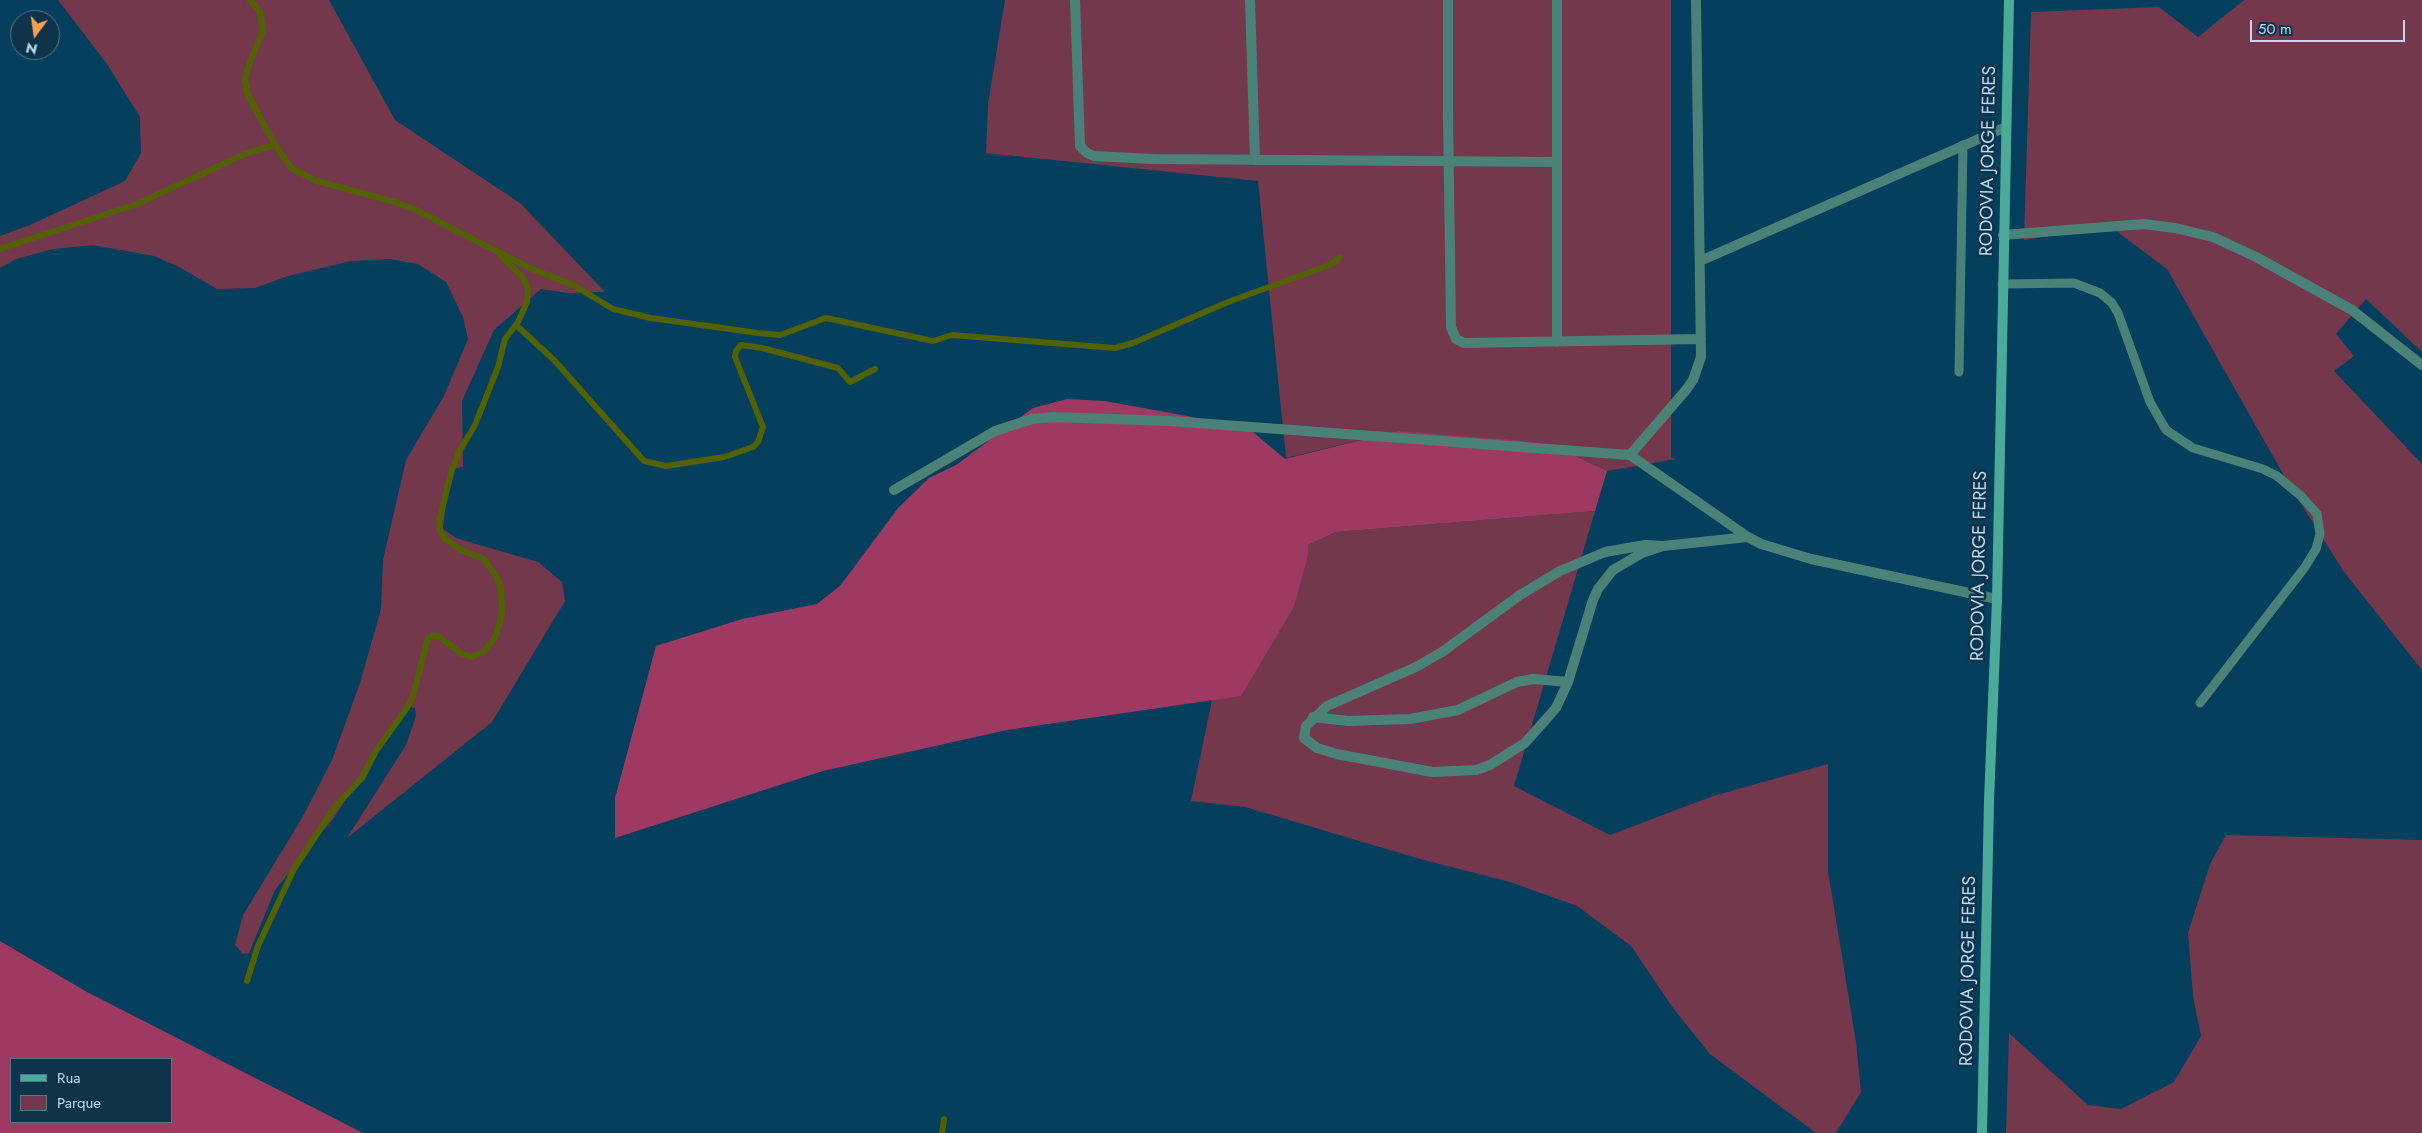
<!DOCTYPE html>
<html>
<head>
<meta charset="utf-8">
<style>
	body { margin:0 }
	#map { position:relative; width:2422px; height:1133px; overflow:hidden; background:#043f5d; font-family:Jost,sans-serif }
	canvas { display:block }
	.legend { position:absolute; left:10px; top:1058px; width:162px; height:65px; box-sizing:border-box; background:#0f344a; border:1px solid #53778e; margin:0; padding:6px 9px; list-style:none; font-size:15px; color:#badbf3 }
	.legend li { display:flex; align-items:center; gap:10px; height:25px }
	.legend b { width:25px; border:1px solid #53778e }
	.north { position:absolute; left:10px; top:10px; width:50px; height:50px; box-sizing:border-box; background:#0f344a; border:1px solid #53778e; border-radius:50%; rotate:194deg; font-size:14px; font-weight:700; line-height:20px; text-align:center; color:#badbf3 }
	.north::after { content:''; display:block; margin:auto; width:18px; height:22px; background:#fa9f4f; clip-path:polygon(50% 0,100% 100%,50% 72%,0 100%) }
	.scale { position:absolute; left:2250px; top:20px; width:155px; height:22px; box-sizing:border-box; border:2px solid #badbf3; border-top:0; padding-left:6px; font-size:15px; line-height:18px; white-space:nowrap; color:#badbf3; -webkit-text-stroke:4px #0f344a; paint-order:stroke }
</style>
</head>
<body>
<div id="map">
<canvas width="2422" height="1133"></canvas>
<ul class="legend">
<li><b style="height:6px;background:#4baa98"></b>Rua</li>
<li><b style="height:14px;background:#74384d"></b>Parque</li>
</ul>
<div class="north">N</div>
<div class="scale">50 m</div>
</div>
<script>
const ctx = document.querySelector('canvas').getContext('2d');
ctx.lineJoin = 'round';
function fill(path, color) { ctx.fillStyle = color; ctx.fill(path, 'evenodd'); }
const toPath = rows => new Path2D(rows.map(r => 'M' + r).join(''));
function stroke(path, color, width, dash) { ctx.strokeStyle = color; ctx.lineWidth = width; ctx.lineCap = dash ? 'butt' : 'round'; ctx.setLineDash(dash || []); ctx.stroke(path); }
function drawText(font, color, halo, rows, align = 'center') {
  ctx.font = font + ' Jost,sans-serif'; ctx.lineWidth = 5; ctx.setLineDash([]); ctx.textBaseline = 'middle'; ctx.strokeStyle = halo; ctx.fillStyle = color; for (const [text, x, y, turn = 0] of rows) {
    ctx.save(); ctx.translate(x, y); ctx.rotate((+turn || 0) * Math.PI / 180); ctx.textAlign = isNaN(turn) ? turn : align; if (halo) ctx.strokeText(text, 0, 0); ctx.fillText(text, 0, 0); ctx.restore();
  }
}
const green = toPath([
	[58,0,329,0,395,120,520,203,605,292,568,293,541,289,494,330,462,401,463,467,456,468,446,502,443,529,456,538,538,562,562,582,565,601,492,722,347,838,406,745,416,716,415,708,406,706,333,819,275,890,249,953,243,954,235,945,243,915,302,818,332,760,360,683,381,609,383,560,406,460,444,396,468,339,463,317,446,282,418,264,389,259,351,261,288,276,255,288,217,289,179,267,154,256,93,245,53,249,16,259,0,268,0,236,30,225,125,181,141,153,140,117,107,64],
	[1005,0,1671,0,1671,457,1676,459,1607,471,1569,453,1398,431,1286,458,1258,181,986,153,988,104],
	[2244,0,2422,0,2422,352,2366,299,2336,334,2354,356,2334,371,2422,464,2422,670,2344,572,2291,488,2167,269,2111,227,2024,240,2031,12,2159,7,2198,37],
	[1595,511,1514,786,1610,835,1713,796,1828,764,1828,871,1856,1042,1861,1092,1836,1133,1816,1133,1710,1054,1673,1008,1631,946,1577,906,1510,882,1420,859,1245,807,1191,801,1212,700,1241,695,1294,607,1308,545,1336,532],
	[2226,835,2422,840,2422,1133,2006,1133,2009,1033,2088,1105,2121,1109,2174,1082,2201,1036,2193,996,2188,933,2210,864]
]);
const forest = toPath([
	[1067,399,1105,401,1247,427,1285,459,1398,431,1523,441,1569,453,1607,471,1595,511,1336,532,1308,545,1308,555,1294,607,1241,696,1007,730,823,771,615,838,615,798,656,646,742,619,817,604,840,586,898,508,929,478,956,465,1033,408],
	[0,941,87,992,363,1133,0,1133],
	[11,1059,171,1059,171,1122,11,1122]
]);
const stream = toPath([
	[250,0,260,12,263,30,249,65,245,80,247,93,275,145,291,168,317,181,395,202,414,209,532,269,573,285,613,309,651,318,758,333,780,335,826,318,933,341,952,335,1115,348,1133,343,1228,302,1332,264,1340,257],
	[0,249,137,204,247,153,275,145],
	[516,325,554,360,644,461,666,466,724,457,753,447,758,442,763,427,735,357,736,351,741,345,762,348,838,368,850,382,875,369],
	[247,981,258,946,294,869,334,808,362,778,376,751,407,708,413,696,428,638,434,635,438,636,462,654,472,657,485,651,496,636,502,613,501,588,496,576,484,559,461,550,444,538,440,530,439,523,451,472,459,452,475,425,498,367,505,339,518,322,527,302,528,288,523,278,500,255],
	[942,1133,944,1119]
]);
const service = toPath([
	[2002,284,2074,283,2100,293,2112,303,2118,313,2150,402,2166,430,2193,448,2263,469,2277,476,2301,496,2317,514,2320,534,2316,549,2305,567,2200,703],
	[1959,372,1963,145]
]);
const minor = toPath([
	[1075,0,1080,146,1087,153,1094,156,1153,159,1557,162],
	[1250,0,1255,160],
	[1448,0,1448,115,1451,327,1456,339,1464,343,1701,339],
	[2003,235,2144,224,2175,228,2213,237,2256,257,2352,310,2422,365],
	[1700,261,2006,127],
	[1557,342,1557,0],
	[1630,455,1686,390,1693,380,1701,357,1696,0],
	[894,490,995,431,1032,419,1053,417,1170,421,1630,455,1748,537,1761,544,1811,559,1997,599],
	[1663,546,1645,545,1605,552,1560,571,1520,595,1442,652,1416,667,1327,706,1306,726,1304,738,1317,748,1337,754,1432,772,1476,770,1490,765,1525,743,1556,708,1568,682,1593,600,1598,589,1613,570,1642,553,1663,546,1748,537],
	[1313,717,1348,721,1410,719,1458,710,1517,682,1533,679,1568,682]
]);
const secondary = toPath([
	[1982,1133,1989,801,1997,599,2009,0]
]);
const streetNames = [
	["RODOVIA JORGE FERES",1989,161,-89],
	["RODOVIA JORGE FERES",1980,566,-89],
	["RODOVIA JORGE FERES",1969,971,-89]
];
fill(green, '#74384d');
fill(forest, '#9e3a61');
stroke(stream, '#536200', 6);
stroke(service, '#4b8277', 9);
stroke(minor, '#4b8277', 10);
stroke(secondary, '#4baa98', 10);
drawText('18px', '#badbf3', '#0f344a', streetNames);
</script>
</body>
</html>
